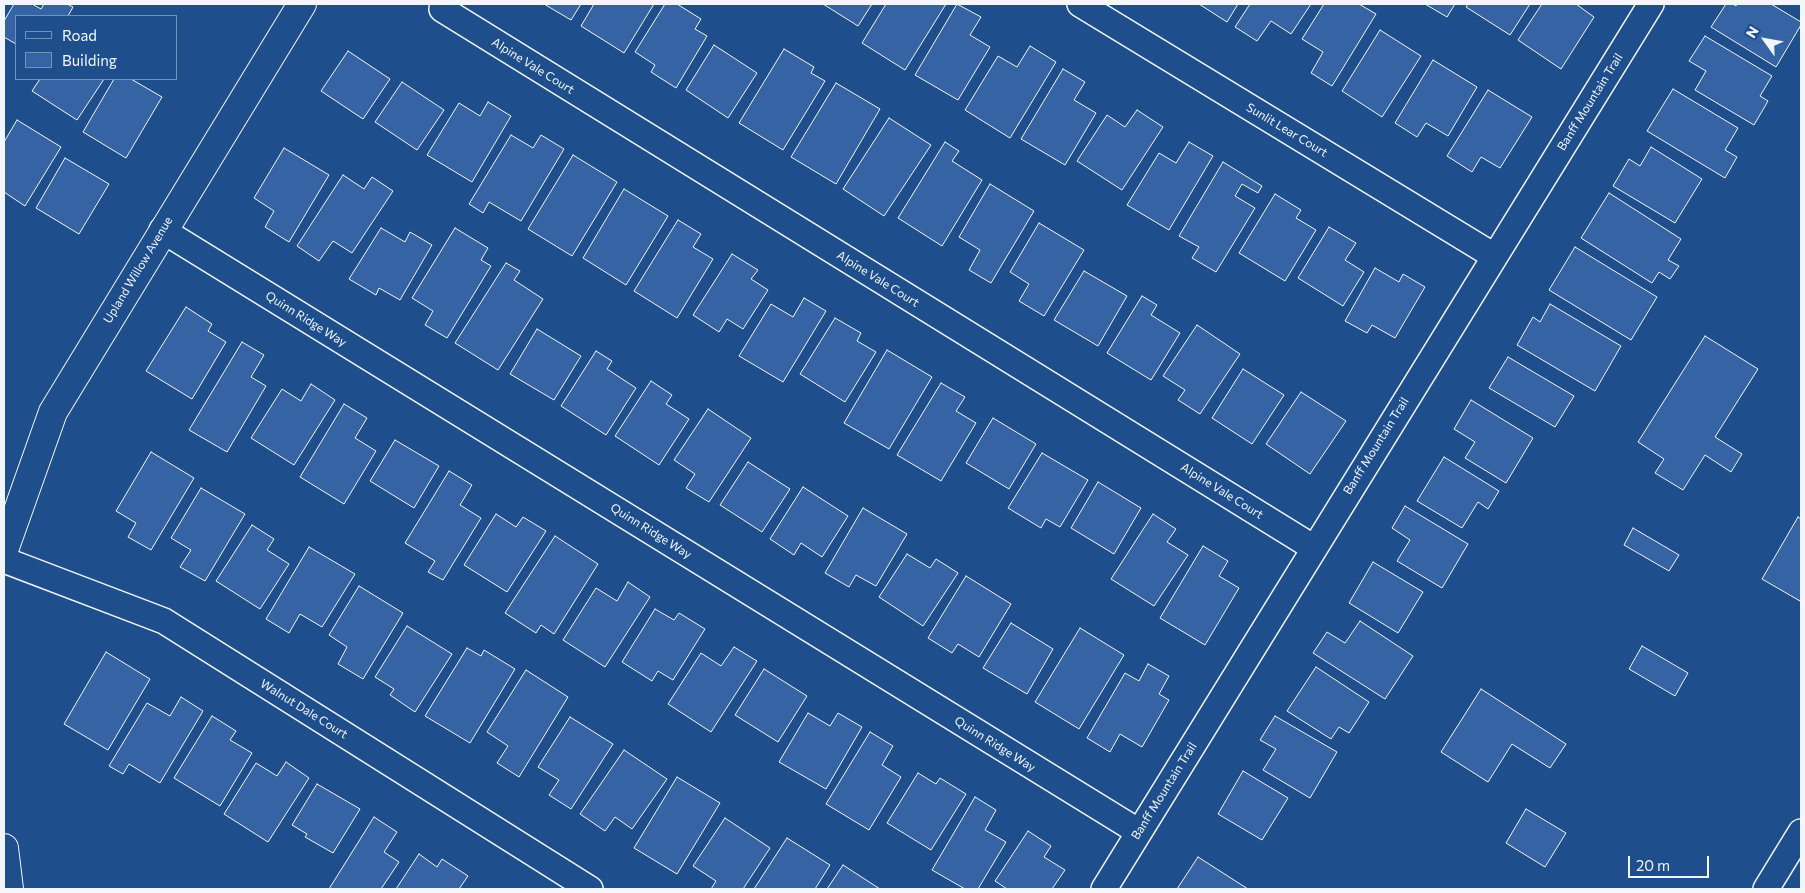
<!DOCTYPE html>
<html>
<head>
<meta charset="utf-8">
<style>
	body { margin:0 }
	#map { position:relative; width:1805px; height:893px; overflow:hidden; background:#1f4e8c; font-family:Commissioner,sans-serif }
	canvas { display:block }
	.frame { position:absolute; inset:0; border:5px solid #f2f6ff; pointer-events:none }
	.legend { position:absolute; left:15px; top:15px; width:162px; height:65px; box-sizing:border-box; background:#1f4e8c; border:1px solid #7391ba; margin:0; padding:6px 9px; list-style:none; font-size:15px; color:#f2f6ff }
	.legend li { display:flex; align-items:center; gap:10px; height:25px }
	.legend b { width:25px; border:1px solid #7391ba }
	.north { position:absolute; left:1740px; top:15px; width:50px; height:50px; -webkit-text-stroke:4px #1f4e8c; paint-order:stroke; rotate:302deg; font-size:14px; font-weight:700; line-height:20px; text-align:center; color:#f2f6ff }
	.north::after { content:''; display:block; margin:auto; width:18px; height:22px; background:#f2f6ff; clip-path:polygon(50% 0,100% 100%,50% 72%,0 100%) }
	.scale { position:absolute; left:1628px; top:856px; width:81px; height:22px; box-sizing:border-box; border:2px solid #f2f6ff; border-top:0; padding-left:6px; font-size:15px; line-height:18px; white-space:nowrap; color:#f2f6ff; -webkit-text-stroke:4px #1f4e8c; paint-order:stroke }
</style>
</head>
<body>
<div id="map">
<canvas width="1805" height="893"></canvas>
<div class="frame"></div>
<ul class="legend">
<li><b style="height:6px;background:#1f4e8c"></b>Road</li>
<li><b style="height:14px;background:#3563a3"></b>Building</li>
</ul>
<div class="north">N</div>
<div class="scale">20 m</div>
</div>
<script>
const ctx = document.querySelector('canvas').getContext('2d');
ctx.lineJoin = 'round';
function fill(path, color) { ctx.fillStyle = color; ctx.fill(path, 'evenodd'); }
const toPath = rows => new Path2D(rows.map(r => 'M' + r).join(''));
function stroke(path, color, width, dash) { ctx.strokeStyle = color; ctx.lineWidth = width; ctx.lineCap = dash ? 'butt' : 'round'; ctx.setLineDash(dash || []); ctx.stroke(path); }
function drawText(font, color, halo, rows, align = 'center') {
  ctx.font = font + ' Commissioner,sans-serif'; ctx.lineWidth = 4; ctx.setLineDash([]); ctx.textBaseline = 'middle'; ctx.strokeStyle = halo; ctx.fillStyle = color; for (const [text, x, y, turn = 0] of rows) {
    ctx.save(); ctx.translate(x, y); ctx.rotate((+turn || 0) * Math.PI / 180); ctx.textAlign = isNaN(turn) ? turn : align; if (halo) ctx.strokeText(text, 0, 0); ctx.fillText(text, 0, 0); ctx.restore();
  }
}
const building = toPath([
	[14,4,32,4,41,9,44,4,67,4,73,7,68,16,16,16,16,44,4,37,4,21,14,4],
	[544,4,581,4,571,20,544,4],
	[594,4,654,4,624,53,581,26,594,4],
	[665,4,677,4,701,19,695,29,707,36,676,88,651,72,655,65,635,52,665,4],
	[823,4,872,4,858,26,823,4],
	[886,4,946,4,905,70,862,43,886,4],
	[957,4,981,17,970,35,990,47,958,100,915,75,957,4],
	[1199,4,1238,4,1227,22,1199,4],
	[1250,4,1311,4,1291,34,1271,21,1257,41,1235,27,1250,4],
	[1324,4,1359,4,1376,14,1332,86,1311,73,1323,52,1302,39,1324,4],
	[1425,4,1455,4,1447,17,1425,4],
	[1468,4,1530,4,1510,35,1466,7,1468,4],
	[1542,4,1576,4,1594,17,1561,69,1518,40,1542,4],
	[1726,4,1733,4,1736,6,1737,4,1771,4,1801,22,1801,25,1776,67,1711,27,1726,4],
	[1380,30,1421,56,1382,117,1342,91,1380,30],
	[1705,36,1772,76,1760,96,1768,101,1754,125,1695,90,1706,71,1689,61,1705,36],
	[714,45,757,73,728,118,686,90,714,45],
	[1030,46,1056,62,1010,138,965,110,998,56,1017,67,1030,46],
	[784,49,814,67,811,73,825,81,783,150,739,123,784,49],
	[348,51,390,79,363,119,321,91,348,51],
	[1433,60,1477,87,1448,136,1426,123,1417,137,1395,123,1433,60],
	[1063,69,1085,82,1074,100,1096,113,1065,165,1021,139,1063,69],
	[40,79,104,79,77,120,32,91,40,79],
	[114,79,131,79,162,97,126,158,83,132,114,79],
	[402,82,444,110,417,150,375,122,402,82],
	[836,83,880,109,836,184,791,157,836,83],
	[1673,89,1738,128,1725,150,1737,157,1725,178,1647,131,1673,89],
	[1488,90,1532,117,1500,168,1481,157,1472,172,1447,156,1488,90],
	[488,102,511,116,472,182,427,155,459,103,480,116,488,102],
	[1137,110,1163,127,1122,190,1077,161,1107,115,1125,127,1137,110],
	[889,118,931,145,884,216,843,189,889,118],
	[17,120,61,147,25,206,4,192,4,142,17,120],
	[511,135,533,148,541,135,564,149,521,221,489,202,483,213,469,204,511,135],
	[945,142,959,151,952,161,982,180,942,246,898,218,945,142],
	[1189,142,1213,156,1169,230,1127,205,1159,153,1176,163,1189,142],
	[1651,147,1702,179,1675,223,1613,186,1629,159,1640,166,1651,147],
	[284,148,329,175,289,242,265,227,274,211,254,198,284,148],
	[573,155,617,182,572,256,528,229,573,155],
	[65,158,109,184,79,234,36,208,65,158],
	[1223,162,1262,186,1258,193,1242,184,1235,196,1255,208,1216,272,1192,258,1199,247,1179,236,1223,162],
	[343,175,364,189,372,177,393,191,352,253,333,241,319,261,297,246,343,175],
	[990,184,1034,211,991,283,969,270,980,250,959,237,990,184],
	[624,189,668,216,626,285,583,258,624,189],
	[1609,193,1681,239,1668,260,1679,266,1670,279,1659,272,1652,283,1581,238,1609,193],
	[1275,194,1301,210,1296,218,1316,230,1285,281,1239,253,1275,194],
	[678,220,701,234,693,247,713,259,677,318,634,291,678,220],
	[1039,223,1084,250,1044,316,1019,301,1029,284,1010,272,1039,223],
	[1329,227,1356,243,1345,260,1364,272,1343,306,1298,278,1329,227],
	[381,228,405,242,410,232,432,245,400,300,379,288,376,295,349,279,381,228],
	[455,228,488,248,481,260,491,266,447,338,425,325,433,311,412,298,455,228],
	[1575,247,1657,297,1631,340,1549,290,1575,247],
	[732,254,758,270,751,279,768,290,743,329,727,319,719,332,693,315,732,254],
	[506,263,520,271,514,280,543,299,498,370,455,343,506,263],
	[1375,268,1399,282,1403,274,1425,287,1395,338,1372,325,1367,333,1345,321,1375,268],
	[1084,271,1127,296,1098,346,1054,320,1084,271],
	[1142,296,1157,305,1151,315,1180,333,1151,380,1107,353,1142,296],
	[804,298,826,311,783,382,739,356,771,304,793,317,804,298],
	[1550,304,1621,346,1595,391,1517,345,1533,317,1540,322,1550,304],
	[186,307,212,324,208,331,226,342,192,399,146,371,186,307],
	[835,318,861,333,857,341,876,352,845,402,800,374,835,318],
	[1197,325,1240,354,1200,414,1178,400,1185,390,1163,376,1197,325],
	[537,329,581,356,554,400,510,374,537,329],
	[1705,336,1758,369,1715,437,1742,454,1731,472,1705,455,1683,490,1655,473,1664,459,1638,442,1705,336],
	[242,342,264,355,251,377,266,386,227,452,189,430,242,342],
	[887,350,932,377,889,449,844,423,887,350],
	[596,351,612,361,607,369,636,388,606,435,561,406,596,351],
	[1508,357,1574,396,1555,427,1489,388,1508,357],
	[1243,369,1284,395,1252,444,1212,418,1243,369],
	[651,381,672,395,666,404,689,419,659,465,615,436,651,381],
	[941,383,965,397,956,411,976,423,941,481,897,455,941,383],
	[311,384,335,400,294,465,251,438,282,389,301,401,311,384],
	[1301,392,1346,421,1310,474,1266,444,1301,392],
	[1471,400,1533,438,1506,483,1465,458,1475,442,1454,429,1471,400],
	[344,404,367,418,355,438,376,451,344,504,300,477,344,404],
	[708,409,751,438,709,502,686,488,695,474,674,460,708,409],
	[993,418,1036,444,1009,489,966,463,993,418],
	[395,440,439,466,414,508,370,481,395,440],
	[151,452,194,478,151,550,128,537,136,523,116,511,151,452],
	[1042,453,1088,480,1060,527,1046,519,1041,528,1008,508,1042,453],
	[1444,457,1499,491,1488,509,1478,502,1462,528,1417,501,1444,457],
	[748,462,790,489,762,532,720,505,748,462],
	[449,471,472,485,460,505,481,518,443,580,428,572,435,561,405,543,449,471],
	[1098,482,1141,508,1114,554,1071,528,1098,482],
	[803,487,848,516,822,557,801,543,794,555,770,539,803,487],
	[201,488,245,514,205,581,180,567,191,550,171,538,201,488],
	[1405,506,1468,544,1442,588,1397,561,1410,540,1392,528,1405,506],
	[863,508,907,534,876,586,856,575,849,587,825,573,863,508],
	[496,514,516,527,523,517,546,531,507,592,464,565,496,514],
	[1153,514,1176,529,1167,542,1188,555,1154,606,1111,579,1153,514],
	[1798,517,1801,519,1801,598,1800,601,1762,579,1798,517],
	[252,525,274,539,267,550,289,564,260,609,216,581,252,525],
	[1633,528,1679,555,1669,571,1624,545,1633,528],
	[555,536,598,564,554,634,541,625,536,633,505,613,555,536],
	[1203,546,1228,561,1219,576,1239,588,1205,645,1160,618,1203,546],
	[309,547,355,574,322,627,300,614,289,633,266,619,309,547],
	[907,554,930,568,936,559,958,573,923,626,879,597,907,554],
	[1373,562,1423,592,1398,633,1349,603,1373,562],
	[966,576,1011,604,979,657,958,644,952,653,928,638,966,576],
	[628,582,650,597,605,667,563,640,596,588,617,601,628,582],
	[359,586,403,613,363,679,338,664,347,647,329,635,359,586],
	[655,609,674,620,679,613,705,629,673,680,658,671,652,681,622,662,655,609],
	[1360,621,1413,656,1385,699,1313,653,1327,632,1345,643,1360,621],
	[1011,623,1053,649,1027,694,983,668,1011,623],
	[407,626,452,654,415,712,390,695,394,689,375,677,407,626],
	[1080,628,1124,655,1079,729,1035,702,1080,628],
	[1642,646,1688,673,1675,696,1629,669,1642,646],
	[734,647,757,661,711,732,668,704,701,653,721,666,734,647],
	[467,648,481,656,484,650,515,669,470,743,425,716,467,648],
	[106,652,150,679,108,750,64,724,106,652],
	[1148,664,1169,676,1159,694,1169,700,1142,747,1120,734,1110,752,1087,738,1125,673,1139,681,1148,664],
	[1316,667,1369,702,1349,733,1339,727,1331,739,1287,711,1316,667],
	[764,669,807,696,778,742,735,715,764,669],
	[526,670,568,697,519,777,497,763,508,746,487,732,526,670],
	[1481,689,1566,744,1550,768,1512,744,1488,782,1441,752,1481,689],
	[181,697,203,711,160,783,129,764,123,774,109,766,147,703,170,716,181,697],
	[808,713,830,726,838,713,862,727,826,789,779,762,808,713],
	[212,716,236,731,230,740,252,753,220,806,174,778,212,716],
	[1275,716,1337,752,1310,798,1263,770,1276,749,1260,740,1275,716],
	[570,717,613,744,571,809,549,795,559,780,538,767,570,717],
	[870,732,893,746,882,765,901,777,869,830,826,804,870,732],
	[624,750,667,779,632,829,615,817,605,831,580,814,624,750],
	[286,762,309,778,268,842,224,814,256,763,277,776,286,762],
	[1243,771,1288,798,1262,840,1218,814,1243,771],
	[918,773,936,784,940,778,966,794,931,850,887,823,918,773],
	[677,777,720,803,677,874,634,848,677,777],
	[317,784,360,809,333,853,305,837,307,834,292,825,317,784],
	[975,797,996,810,985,830,1006,842,978,889,965,889,932,870,975,797],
	[1526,809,1566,833,1545,867,1506,843,1526,809],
	[374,817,397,832,384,852,399,862,381,889,329,889,374,817],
	[725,818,770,848,743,889,711,889,716,881,693,866,725,818],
	[1028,831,1051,846,1044,857,1065,870,1052,889,1007,889,995,881,1028,831],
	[787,838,830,865,815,889,754,889,787,838],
	[419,854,437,867,442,859,468,876,459,889,396,889,419,854],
	[1198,857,1248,889,1177,889,1198,857],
	[843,865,880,889,827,889,843,865]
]);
const minor = toPath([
	[1080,4,1494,256],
	[442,9,1314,548],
	[162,230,1139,832],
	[4,560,164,621,590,889],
	[1104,889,1651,4],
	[1766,889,1801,832]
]);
const tertiary = toPath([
	[4,550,53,412,302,4],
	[4,848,9,889]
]);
const streetNames = [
	["Alpine Vale Court",533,66,32],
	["Banff Mountain Trail",1590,102,-58],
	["Sunlit Lear Court",1287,130,31],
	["Upland Willow Avenue",138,270,-59],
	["Alpine Vale Court",878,279,32],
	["Quinn Ridge Way",306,319,32],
	["Banff Mountain Trail",1376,446,-58],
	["Alpine Vale Court",1222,491,32],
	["Quinn Ridge Way",651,531,32],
	["Walnut Dale Court",304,709,32],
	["Quinn Ridge Way",995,744,32],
	["Banff Mountain Trail",1164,791,-58]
];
fill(building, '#3563a3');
stroke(building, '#f2f6ff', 1);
stroke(minor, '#f2f6ff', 28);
stroke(tertiary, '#f2f6ff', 30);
stroke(minor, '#1f4e8c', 25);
stroke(tertiary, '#1f4e8c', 28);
drawText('12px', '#f2f6ff', '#1f4e8c', streetNames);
</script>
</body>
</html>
